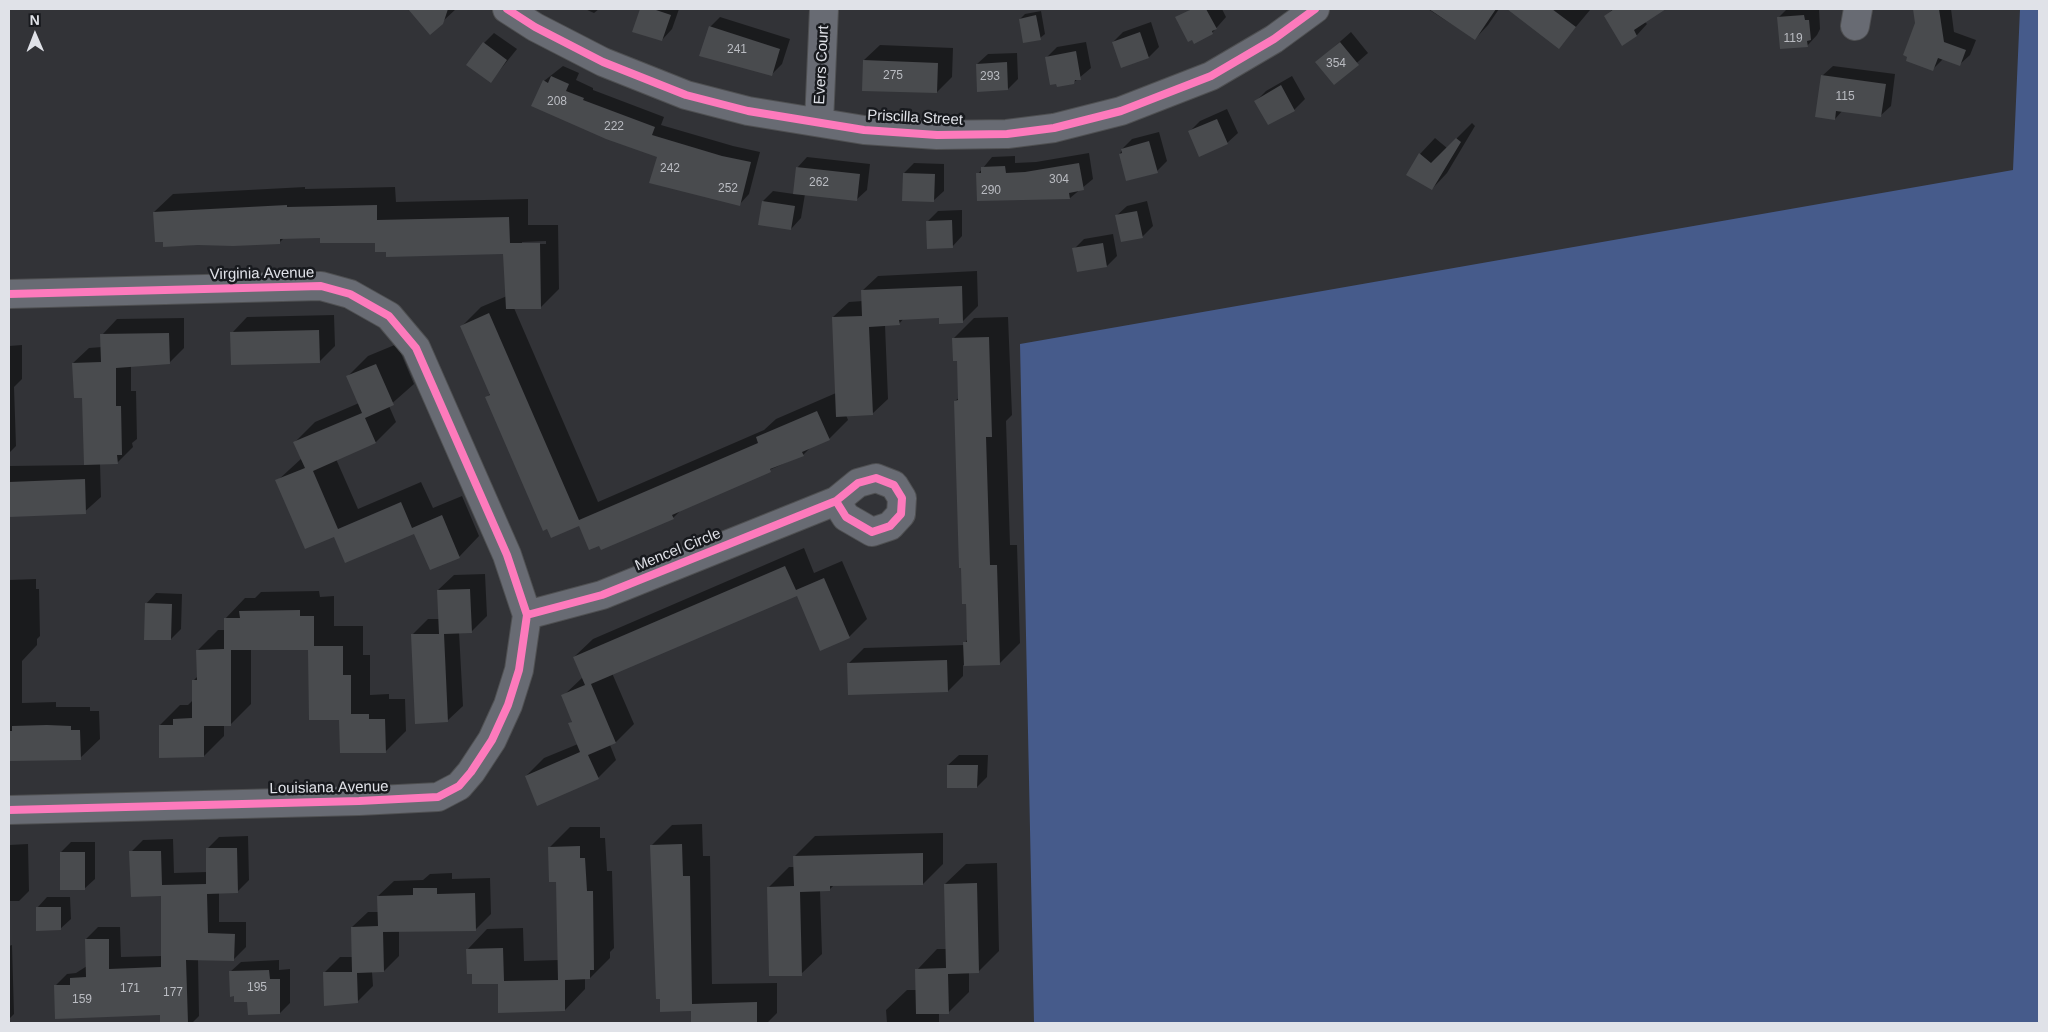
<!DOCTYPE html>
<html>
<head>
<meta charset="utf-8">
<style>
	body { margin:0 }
	#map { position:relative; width:2048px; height:1032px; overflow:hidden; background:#323337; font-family:Arial,sans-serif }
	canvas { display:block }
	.frame { position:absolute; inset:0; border:10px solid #e0e2e8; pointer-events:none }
	.north { position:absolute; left:10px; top:10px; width:50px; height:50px; -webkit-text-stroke:4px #181a1e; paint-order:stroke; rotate:359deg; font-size:14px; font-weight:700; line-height:20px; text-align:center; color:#e0e2e8 }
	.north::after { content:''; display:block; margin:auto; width:18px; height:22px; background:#e0e2e8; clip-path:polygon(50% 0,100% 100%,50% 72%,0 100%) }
</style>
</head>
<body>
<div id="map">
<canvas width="2048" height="1032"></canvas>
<div class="frame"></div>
<div class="north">N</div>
</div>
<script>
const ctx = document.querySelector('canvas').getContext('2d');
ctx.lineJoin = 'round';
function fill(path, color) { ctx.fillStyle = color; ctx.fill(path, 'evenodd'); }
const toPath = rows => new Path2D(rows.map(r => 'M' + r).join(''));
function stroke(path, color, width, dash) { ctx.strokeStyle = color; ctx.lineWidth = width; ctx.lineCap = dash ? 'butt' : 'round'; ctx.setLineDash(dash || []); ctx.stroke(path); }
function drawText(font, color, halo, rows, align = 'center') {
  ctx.font = font + ' Arial,sans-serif'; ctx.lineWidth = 5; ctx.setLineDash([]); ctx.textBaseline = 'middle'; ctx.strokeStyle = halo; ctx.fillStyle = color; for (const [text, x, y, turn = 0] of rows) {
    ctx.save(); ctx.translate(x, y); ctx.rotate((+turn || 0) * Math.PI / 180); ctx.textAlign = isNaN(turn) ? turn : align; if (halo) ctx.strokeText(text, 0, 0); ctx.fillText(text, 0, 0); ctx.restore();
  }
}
const forest = toPath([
	[2020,9,2039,9,2039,1023,1034,1023,1020,344,2013,170]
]);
const shadow = toPath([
	[410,9,456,9,430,33],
	[585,9,599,9,594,13],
	[642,9,679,9,672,29,662,40,634,32],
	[1191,9,1222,9,1226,17,1212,33,1178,20],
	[1428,9,1499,9,1488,25,1475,39],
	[1509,9,1589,9,1590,10,1559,47],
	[1613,9,1660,9,1645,22,1647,24,1637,35,1622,44,1605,16],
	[1787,9,1819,9,1820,29,1817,35,1807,46,1779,17],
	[1915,9,1951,9,1954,32,1976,40,1970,55,1959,65,1943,59,1932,70,1917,24],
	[1041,11,1045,34,1040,38,1020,19,1025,14],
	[720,17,790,39,782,64,771,75,710,27],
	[1151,22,1159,47,1149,57,1121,66,1113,42,1123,32],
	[1351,32,1368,53,1334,83,1317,62],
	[494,33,517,49,491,81,484,43],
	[1086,42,1091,68,1073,83,1046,58,1057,47],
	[880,45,953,48,952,77,937,92,864,60],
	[1017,53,1018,79,1008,89,977,64,988,54],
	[563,66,579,73,576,80,593,88,593,90,664,117,661,125,733,146,760,152,749,194,739,205,658,156,544,81],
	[1833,66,1895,74,1891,106,1880,116,1843,110,1835,119,1822,76],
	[1292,76,1305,99,1294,110,1268,124,1256,101,1266,91],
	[1227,109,1238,133,1227,143,1190,131,1200,121],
	[1472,123,1475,126,1447,173,1432,189,1408,175,1420,154,1435,138,1447,148],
	[1159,132,1167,161,1157,171,1120,154,1122,149,1132,139],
	[1089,153,1093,179,1070,198,978,174,992,157,1015,156,1015,163,1036,162],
	[807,157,870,164,867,190,856,200,805,194,801,218,791,229,763,201,773,191,794,194,797,168],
	[914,163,944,164,944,191,933,201,904,173],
	[305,187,305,189,395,187,396,202,528,199,528,225,558,225,559,289,540,308,514,308,598,502,764,430,776,419,836,393,833,317,849,302,863,301,862,291,878,276,977,271,978,306,963,321,940,317,904,318,899,324,885,325,888,399,872,414,846,415,848,420,829,439,812,446,803,455,682,509,673,518,580,525,487,397,491,393,462,326,481,307,507,296,505,253,388,251,376,242,321,237,284,238,280,242,165,246,154,212,173,194],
	[546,241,546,244,522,244,522,242],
	[1147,201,1153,226,1142,237,1116,216,1127,206],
	[962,210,962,236,952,247,928,221,938,211],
	[1113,234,1117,256,1107,266,1074,249,1084,239],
	[334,315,335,346,319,362,232,333,247,317],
	[1008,317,1012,415,1006,421,1010,545,1017,545,1020,643,999,664,963,665,963,676,948,691,849,663,864,648,964,645,968,638,955,401,960,397,958,360,954,338,974,318],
	[184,318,184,348,169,363,131,366,131,391,136,391,137,439,132,443,133,447,117,463,100,463,101,497,82,514,9,515,9,466,86,465,83,396,73,363,89,348,102,347,102,335,117,319],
	[397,344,414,384,389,406,396,422,376,442,336,459,358,509,421,482,433,508,462,496,479,536,459,557,415,532,335,535,277,481,302,458,295,442,315,422,359,403,348,376,368,356],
	[22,345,22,379,14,387,16,446,9,453,9,346],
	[804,548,814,573,842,561,867,619,849,637,797,594,612,673,634,724,616,742,610,745,616,760,598,778,526,776,544,758,578,744,570,724,573,720,563,696,583,677,574,657,593,639],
	[485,574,487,616,471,632,459,632,463,706,447,721,412,635,428,619,439,619,438,590,454,575],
	[36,579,36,589,39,589,40,636,37,639,37,645,22,661,22,703,56,702,56,707,90,707,90,711,99,711,100,739,80,758,9,760,9,580],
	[319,591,320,597,334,596,334,626,363,626,363,655,370,655,370,695,389,694,389,699,405,699,406,731,385,752,340,719,309,648,251,649,251,704,231,724,224,724,224,736,204,756,160,725,180,705,188,705,194,699,194,680,198,676,198,650,218,630,225,630,225,619,245,598,255,598,261,592],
	[156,593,182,594,181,629,171,639,146,604],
	[959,755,988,755,987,777,977,787,948,765],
	[702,824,703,856,710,856,712,984,777,983,777,1013,767,1023,693,1023,692,1010,652,845,672,825],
	[570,827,600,827,600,838,605,838,607,871,612,871,614,948,610,952,610,958,590,978,585,978,585,989,565,1010,473,973,467,950,487,929,523,928,524,961,559,960,558,881,549,848],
	[943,833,943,864,923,884,834,885,829,890,820,890,822,954,801,974,768,888,789,867,794,867,794,857,815,836],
	[248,836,249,880,237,892,219,893,219,922,246,922,246,947,234,959,198,959,199,1016,192,1023,161,1023,161,1013,55,986,67,974,76,973,87,966,86,939,98,927,120,927,121,957,162,956,163,895,131,852,143,840,173,839,174,873,207,872,207,849,219,837],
	[71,842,95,842,95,879,84,889,61,852],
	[28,844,29,891,19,901,9,901,9,845],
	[997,863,999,951,979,971,969,972,969,992,949,1012,939,1013,939,1023,887,1023,886,1010,907,990,917,990,917,970,937,949,947,949,945,884,966,864],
	[452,873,452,879,490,878,491,914,476,929,399,931,399,956,384,971,372,972,373,986,357,1002,324,973,340,957,353,957,352,927,368,912,379,912,378,896,394,881,423,880,430,874],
	[47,897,70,897,71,919,60,929,37,908],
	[12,945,14,1014,9,1019,9,946],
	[279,960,279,970,290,969,290,1003,280,1013,230,972,241,962]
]);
const building = toPath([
	[408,9,448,9,443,24,430,35],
	[640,9,653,9,671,15,662,41,632,32],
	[1192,9,1206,9,1217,29,1212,31,1213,34,1194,44,1192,40,1188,42,1175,17],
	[1429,9,1496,9,1475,40],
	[1507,9,1552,9,1576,27,1559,49],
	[1614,9,1666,9,1634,30,1637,36,1622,46,1604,16],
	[1913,9,1939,9,1944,42,1966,50,1960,66,1938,58,1933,71,1906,61,1907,57,1903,55,1915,23],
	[1036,15,1041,40,1023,43,1019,19],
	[1804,15,1805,20,1809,20,1811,40,1807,41,1808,47,1780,49,1777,17],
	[709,26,780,49,772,76,699,56],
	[1140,32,1149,58,1121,68,1112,42],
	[483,42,507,60,491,83,466,65],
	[1340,42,1359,65,1334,85,1315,62],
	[1076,51,1081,80,1075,80,1074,84,1057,87,1056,84,1050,85,1045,57],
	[863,60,938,63,937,93,862,91],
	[1007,62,1008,90,977,92,976,64],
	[1821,75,1886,84,1881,117,1836,111,1835,120,1815,117],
	[551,76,569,84,566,91,584,98,583,100,655,127,652,135,722,156,751,162,740,206,649,183,657,157,606,139,531,106,543,80,548,83],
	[1281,85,1295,111,1268,125,1254,101],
	[1217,119,1228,144,1199,157,1188,131],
	[1456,138,1461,142,1432,190,1406,175,1419,153,1431,163],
	[1149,141,1158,173,1126,181,1119,154,1122,153,1121,149],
	[1079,163,1084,190,1069,193,1070,199,977,201,976,173,981,173,981,167,1005,166,1006,173,1025,172],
	[796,167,860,174,857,201,793,194],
	[903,173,935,174,934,202,902,201],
	[762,201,795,206,791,230,758,225],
	[287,205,287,207,377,205,377,220,509,217,510,243,540,243,541,309,506,309,503,254,386,257,386,252,375,252,375,243,320,243,320,238,280,239,280,244,233,246,198,245,163,247,163,242,155,242,153,212],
	[1137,211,1143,238,1121,242,1115,215],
	[952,220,953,248,927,249,926,221],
	[1103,243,1107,267,1077,272,1072,248],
	[962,286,963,323,939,324,939,318,899,320,900,325,869,327,873,415,836,417,832,317,862,316,861,290],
	[489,313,579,520,758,443,756,437,817,411,830,440,802,452,804,456,770,469,771,472,672,515,674,519,601,550,599,546,589,550,579,526,551,538,547,529,543,531,485,397,490,395,460,326],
	[319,330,320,363,231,365,230,332],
	[169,333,170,364,116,368,116,406,121,406,122,455,117,455,118,464,84,465,82,398,74,398,72,363,101,362,100,334],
	[989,337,992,437,986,437,990,565,997,565,1000,665,964,666,963,642,967,642,966,604,962,604,961,568,959,568,954,401,958,400,957,361,953,361,952,338],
	[376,364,394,405,365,418,376,443,313,471,338,529,401,502,412,528,442,515,460,558,430,570,414,534,345,563,334,537,305,549,275,480,305,468,293,442,362,413,346,376],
	[85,479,86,514,9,517,9,482],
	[785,566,796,590,824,578,850,638,820,651,797,596,591,684,616,743,588,755,599,779,537,806,525,776,580,752,568,723,572,722,561,695,585,685,573,657],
	[470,589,472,633,444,634,448,722,415,724,411,634,439,634,437,590],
	[145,603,172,604,171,640,144,640],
	[300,610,300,616,314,616,314,646,343,646,343,675,351,675,351,714,369,714,369,719,385,719,386,753,340,753,339,720,309,720,308,650,231,650,231,726,204,726,204,757,159,758,159,725,173,725,173,719,192,718,192,680,197,680,196,650,224,649,224,618,240,618,239,611],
	[947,660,948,692,848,695,847,663],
	[47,725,71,726,71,730,80,730,81,760,9,761,9,731,12,731,12,726],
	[947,765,978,765,977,788,947,788],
	[682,844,683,876,690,876,692,1004,757,1002,757,1023,691,1023,691,1011,660,1012,660,999,656,999,650,845],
	[580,846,580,858,585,858,587,891,593,891,594,970,590,970,590,979,565,980,565,1011,498,1013,498,984,472,984,472,974,467,974,466,949,503,948,504,981,558,980,556,882,549,882,548,847],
	[206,848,237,848,238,893,207,894,208,933,235,934,234,961,186,960,188,1023,160,1023,160,1015,55,1019,54,985,70,985,70,978,86,977,85,939,109,939,109,969,161,967,161,896,131,897,129,851,161,851,162,885,206,884],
	[60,852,85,852,85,890,60,890],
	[923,853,923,885,830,886,830,891,800,892,802,976,769,976,767,887,794,886,793,856],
	[977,883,979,973,948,974,949,1014,916,1014,915,969,946,968,944,884],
	[413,888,437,888,437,894,475,893,476,931,383,932,384,972,357,973,358,1003,324,1006,323,972,352,972,351,927,378,926,377,896,413,895],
	[36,907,61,907,61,930,36,931],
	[269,970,270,979,280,979,280,1014,248,1015,247,1002,234,1002,234,996,230,997,229,971]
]);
const minor = toPath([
	[507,9,535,27,603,62,686,95,748,111,864,130,937,135,1007,134,1054,128,1121,111,1211,76,1274,39,1315,9],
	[1855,26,1858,9],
	[819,122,824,9],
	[9,294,321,286,350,294,389,316,416,348,507,555,527,615,519,670,508,705,492,740,471,772,459,786,438,797,359,801,9,810],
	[527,615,602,595,836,501,858,483,876,478,894,485,902,498,901,514,890,526,872,532,846,517,836,501]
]);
const cycleway = toPath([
	[507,9,535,27,603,62,686,95,748,111,864,130,937,135,1007,134,1054,128,1121,111,1211,76,1274,39,1315,9],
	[9,294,321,286,350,294,389,316,416,348,507,555,527,615,519,670,508,705,492,740,471,772,459,786,438,797,359,801,9,810],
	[527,615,602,595,836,501,858,483,876,478,894,485,902,498,901,514,890,526,872,532,846,517,836,501]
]);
const numberNames = [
	["119",1793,39],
	["241",737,50],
	["354",1336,64],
	["275",893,76],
	["293",990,77],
	["115",1845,97],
	["208",557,102],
	["222",614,127],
	["242",670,169],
	["304",1059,180],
	["262",819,183],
	["252",728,189],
	["290",991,191],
	["195",257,988],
	["171",130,989],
	["177",173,993],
	["159",82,1000]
];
const streetNames = [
	["Evers Court",822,65,-87],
	["Priscilla Street",915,118,3],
	["Virginia Avenue",262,274,-1],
	["Mencel Circle",678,550,-22],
	["Louisiana Avenue",329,788,-1]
];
fill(forest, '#465b8b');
fill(shadow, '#0007');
fill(building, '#494b4e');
stroke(minor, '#4f5052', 30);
stroke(minor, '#686b73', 28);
stroke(cycleway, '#fd7abc', 8);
drawText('12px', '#babcc2', null, numberNames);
drawText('15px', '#e0e2e8', '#181a1e', streetNames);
</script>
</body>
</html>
